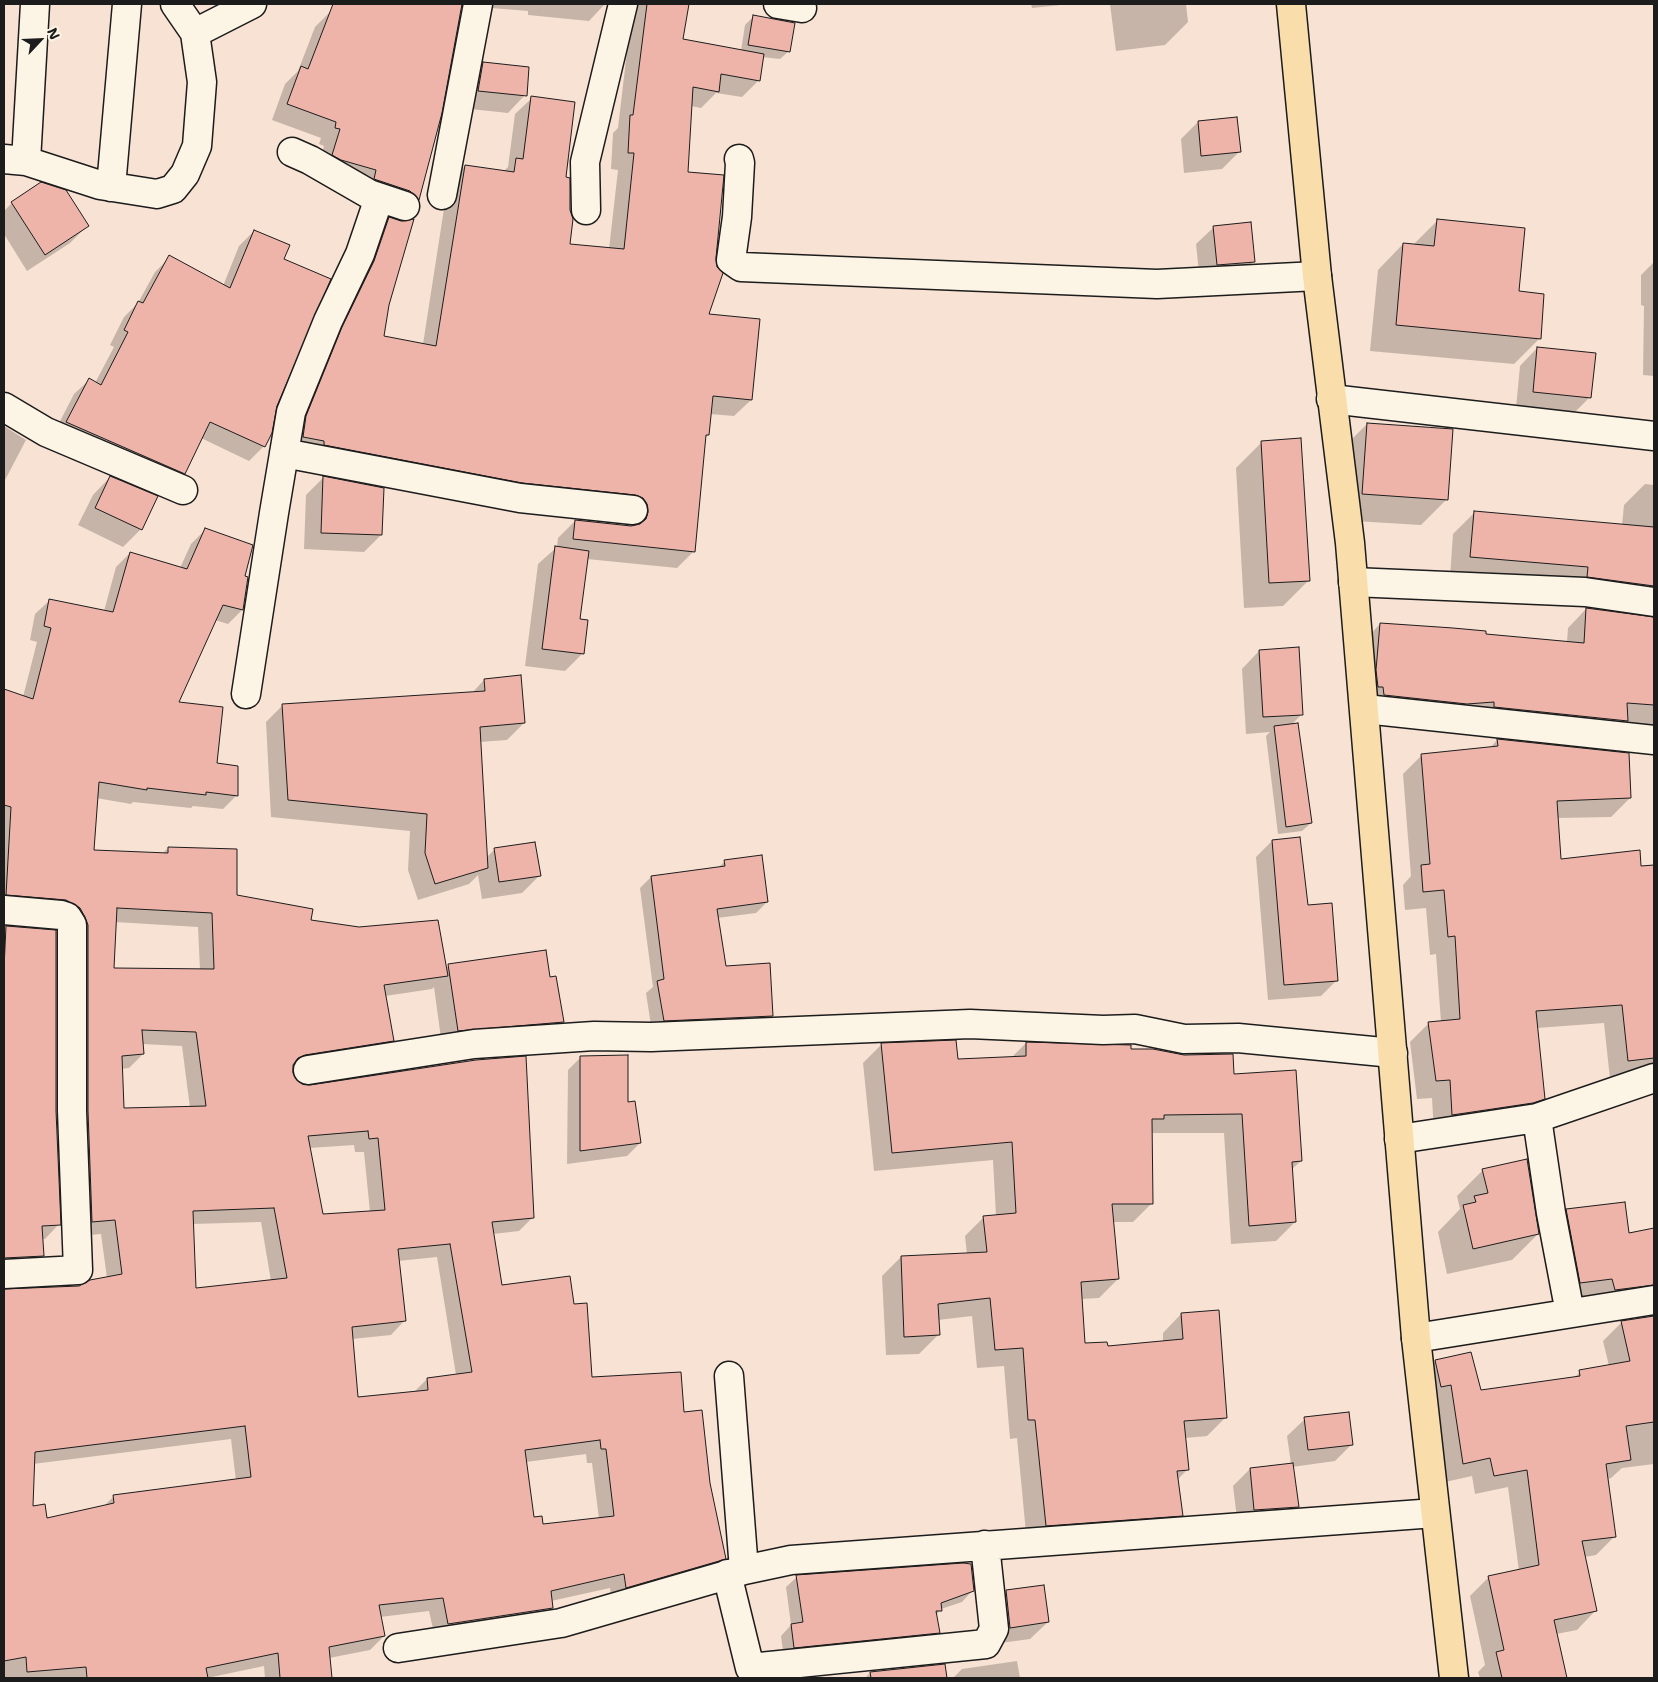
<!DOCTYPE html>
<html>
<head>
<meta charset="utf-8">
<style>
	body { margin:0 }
	#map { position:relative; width:1658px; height:1682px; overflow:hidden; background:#f8e2d3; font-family:"Shantell Sans",sans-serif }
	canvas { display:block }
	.frame { position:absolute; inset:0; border:5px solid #1c1c1c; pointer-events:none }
	.north { position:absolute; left:15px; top:15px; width:50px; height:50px; -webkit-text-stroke:4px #fcf5e5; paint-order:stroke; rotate:65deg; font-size:14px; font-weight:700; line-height:20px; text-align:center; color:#1c1c1c }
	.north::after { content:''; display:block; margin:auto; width:18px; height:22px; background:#1c1c1c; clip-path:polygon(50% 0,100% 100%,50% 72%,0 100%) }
</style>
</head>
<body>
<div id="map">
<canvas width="1658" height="1682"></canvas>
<div class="frame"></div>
<div class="north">N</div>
</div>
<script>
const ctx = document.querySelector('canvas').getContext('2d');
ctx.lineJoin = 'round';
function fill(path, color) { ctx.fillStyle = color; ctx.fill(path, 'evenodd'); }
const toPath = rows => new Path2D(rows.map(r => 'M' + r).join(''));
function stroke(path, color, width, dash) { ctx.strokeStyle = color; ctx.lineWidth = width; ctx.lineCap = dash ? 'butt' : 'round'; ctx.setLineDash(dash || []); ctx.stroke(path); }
const shadow = toPath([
	[389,4,461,4,429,161,418,199,402,215,317,172,324,146,319,144,321,138,272,120,285,84,298,71,315,27,331,11,380,29],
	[468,4,688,4,681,40,741,51,745,25,753,17,789,51,780,59,762,57,759,80,742,97,716,93,701,108,691,106,687,173,708,315,751,400,734,416,710,414,708,435,705,438,694,551,677,568,587,559,579,620,586,622,582,654,565,671,525,666,538,564,557,547,558,538,575,521,632,527,631,521,287,454,373,235,389,219,388,305,382,337,423,344,448,183,465,166,504,171,508,167,515,114,532,98,564,179,569,245,609,249,618,170,611,169,613,133,618,128,628,43,618,41,609,5,604,5,589,21,528,15,528,11,467,6],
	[1031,4,1070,4,1032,8],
	[1110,4,1186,4,1188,22,1165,45,1116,51],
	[483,63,525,95,508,113,461,108,466,81],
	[1198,122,1239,152,1222,169,1184,173,1181,139],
	[12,203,87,226,70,243,27,271,4,234,4,211],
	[1437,221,1518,292,1540,338,1514,364,1370,351,1378,270,1403,244,1413,245],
	[1214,227,1253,262,1236,279,1200,282,1196,244],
	[254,231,282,259,275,406,264,446,249,461,201,438,184,473,169,488,52,437,74,394,89,380,95,383,114,347,110,345,124,317,138,303,155,272,170,257,223,286,239,246],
	[1654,262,1654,376,1643,375,1644,306,1641,305,1641,275],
	[1537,348,1590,397,1573,414,1516,408,1520,366],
	[1367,424,1447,499,1421,525,1337,520,1341,450],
	[4,426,26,440,4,482],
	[1262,442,1309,580,1283,606,1244,608,1236,468],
	[110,477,156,497,141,529,123,547,78,525,93,495],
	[323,478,381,535,364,552,304,549,306,495],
	[1645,484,1654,485,1654,597,1450,577,1453,534,1474,513,1622,525,1624,505],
	[206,529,244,577,247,578,242,610,228,624,215,620,177,703,237,795,223,809,193,806,191,808,133,802,131,804,96,798,93,851,162,854,168,848,236,896,445,969,449,965,549,979,563,1022,547,1037,442,1046,434,987,432,989,385,996,393,1040,378,1054,292,1068,295,1080,533,1217,519,1231,493,1234,501,1286,573,1305,591,1379,683,1414,709,1483,725,1558,711,1573,612,1601,610,1588,551,1601,552,1608,538,1622,435,1638,429,1611,380,1617,384,1636,370,1650,329,1658,331,1678,265,1678,264,1666,207,1678,4,1678,4,1291,79,1287,107,1278,101,1234,78,1236,72,932,4,909,5,709,23,697,37,642,30,640,35,614,50,600,104,611,116,567,130,553,180,568,191,544],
	[115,922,198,927,200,970,112,969],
	[142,1044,182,1046,190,1108,123,1109,121,1069,129,1068,143,1054],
	[354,1145,355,1152,364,1152,370,1212,322,1215,309,1148],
	[261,1222,271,1281,195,1290,192,1224],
	[437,1257,456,1375,427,1379,414,1392,357,1398,352,1339,391,1335,405,1320,398,1261],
	[231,1439,236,1481,114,1496,103,1507,46,1519,32,1507,33,1464],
	[586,1454,587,1463,592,1463,599,1519,542,1525,533,1518,526,1462],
	[1586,609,1654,618,1654,737,1365,713,1362,643,1380,624,1567,642,1568,628],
	[1259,651,1302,714,1291,725,1311,823,1302,831,1278,834,1266,736,1270,732,1246,734,1242,669],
	[484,680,524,723,507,740,479,742,486,858,494,850,534,843,540,875,522,893,482,899,478,875,469,884,418,900,408,870,410,831,271,817,266,722,283,705,472,693],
	[1497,740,1630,798,1611,817,1557,818,1559,860,1640,868,1654,866,1654,1074,1610,1079,1604,1023,1537,1028,1544,1098,1525,1117,1434,1133,1432,1098,1417,1099,1410,1042,1429,1023,1441,1022,1436,954,1430,955,1426,908,1405,910,1403,885,1411,876,1403,774,1421,756,1490,748],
	[1272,841,1307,906,1337,980,1321,996,1268,1000,1256,857],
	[725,861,767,902,756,913,717,918,725,967,772,1016,761,1027,652,1032,646,993,653,987,640,888,651,877,718,868],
	[7,927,55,1111,59,1224,45,1239,42,1239,42,1256,28,1270,4,1271,4,930],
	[1026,1043,1129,1050,1232,1075,1301,1161,1291,1170,1295,1222,1276,1241,1231,1244,1224,1133,1151,1133,1152,1203,1133,1222,1112,1222,1118,1279,1099,1298,1081,1299,1084,1344,1107,1347,1163,1342,1163,1333,1181,1314,1226,1417,1207,1436,1185,1438,1188,1469,1177,1480,1182,1515,1163,1534,1027,1544,1017,1438,1010,1439,1004,1366,977,1368,972,1316,938,1320,938,1335,919,1354,886,1355,882,1276,901,1257,967,1254,965,1236,984,1217,996,1216,993,1160,874,1171,863,1063,882,1044,957,1060,1011,1058],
	[581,1057,627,1104,640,1143,627,1156,567,1164,568,1070],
	[1483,1170,1538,1234,1512,1260,1447,1274,1438,1232,1460,1209,1457,1196],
	[1567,1210,1628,1234,1654,1230,1654,1464,1622,1468,1611,1478,1607,1479,1615,1536,1596,1555,1584,1557,1595,1611,1577,1630,1556,1634,1566,1678,1480,1678,1478,1672,1485,1665,1470,1596,1489,1577,1519,1571,1508,1487,1475,1494,1472,1476,1445,1482,1417,1380,1435,1361,1470,1354,1480,1392,1574,1378,1580,1372,1609,1366,1603,1341,1622,1322,1651,1316,1647,1308,1562,1301,1548,1229],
	[1305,1419,1352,1444,1335,1461,1292,1467,1297,1507,1280,1524,1238,1527,1233,1486,1250,1469,1291,1464,1287,1436],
	[797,1577,972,1591,962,1602,941,1609,936,1615,938,1633,928,1643,784,1658,781,1636,791,1625,786,1587],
	[1043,1586,1048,1622,1030,1639,993,1644,989,1608,1006,1591],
	[1017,1661,1020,1678,953,1678,962,1669],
	[944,1665,946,1678,865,1678,870,1673]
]);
const building = toPath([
	[333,4,462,4,442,113,419,200,410,191,374,179,376,170,341,160,332,155,340,129,335,128,336,122,287,104,301,66,308,69,333,4],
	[647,4,689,4,683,39,764,54,760,81,721,74,719,92,693,87,688,172,724,175,716,258,717,267,723,273,709,314,760,319,752,400,713,396,709,435,706,435,695,552,573,539,575,520,631,526,640,524,646,519,648,512,647,504,643,498,635,495,522,483,324,445,324,441,303,437,306,416,342,327,374,261,389,217,401,221,414,219,389,305,384,336,436,346,465,165,514,172,516,158,523,159,531,96,575,102,566,177,570,178,570,210,573,219,570,244,624,249,634,153,628,153,630,115,633,115,647,4],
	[753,15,795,23,790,52,748,45,753,15],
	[483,62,529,67,527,96,478,91,483,62],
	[1237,117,1241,152,1201,156,1198,121,1237,117],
	[41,182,66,190,89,226,45,255,11,202,41,182],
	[1437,219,1525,228,1519,291,1544,294,1541,339,1396,325,1403,243,1434,246,1437,219],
	[1251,222,1255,262,1217,265,1213,226,1251,222],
	[254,230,290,245,284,259,331,279,277,406,272,433,265,447,210,422,185,474,66,422,89,378,101,385,128,332,124,330,138,301,143,303,169,255,230,288,254,230],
	[1537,347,1596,353,1591,398,1533,392,1537,347],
	[1367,423,1453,429,1448,500,1362,494,1367,423],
	[1301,438,1310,581,1269,583,1261,441,1301,438],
	[110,476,158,496,142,530,95,508,110,476],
	[323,476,384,488,382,535,321,533,323,476],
	[1474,511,1654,527,1654,586,1587,577,1588,567,1470,557,1474,511],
	[205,528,253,545,245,576,248,577,243,610,223,605,179,702,223,707,217,763,238,766,238,796,206,792,206,795,147,788,147,790,99,782,94,850,168,853,168,847,237,849,237,895,313,909,311,920,359,927,438,920,448,976,384,985,394,1041,305,1055,298,1058,293,1065,293,1073,296,1079,302,1084,310,1085,476,1060,526,1056,534,1218,492,1222,502,1285,570,1276,574,1304,587,1303,592,1377,681,1372,684,1412,702,1410,710,1483,726,1559,626,1588,624,1574,551,1591,553,1608,448,1624,443,1598,379,1605,385,1636,329,1647,332,1678,280,1678,278,1653,206,1668,208,1678,87,1678,86,1667,27,1672,26,1657,4,1661,4,1289,79,1286,90,1280,122,1274,115,1220,92,1222,88,1111,88,925,85,917,80,908,66,900,6,895,11,807,4,805,4,689,33,699,51,628,44,626,49,599,113,612,130,552,187,569,205,528],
	[117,908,212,913,214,969,114,968,117,908],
	[142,1030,196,1032,206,1106,124,1108,122,1056,144,1054,142,1030],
	[368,1131,369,1139,378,1138,385,1210,323,1214,308,1136,368,1131],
	[274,1208,287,1278,196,1288,193,1211,274,1208],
	[450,1244,472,1372,427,1378,428,1390,358,1397,352,1327,406,1321,398,1249,450,1244],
	[245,1426,251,1477,113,1495,114,1503,47,1518,45,1504,33,1506,35,1452,245,1426],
	[600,1440,601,1449,606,1449,614,1516,543,1524,542,1516,534,1517,525,1450,600,1440],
	[555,546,589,551,580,619,588,620,584,654,542,649,555,546],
	[1586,608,1654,617,1654,705,1627,703,1628,721,1494,707,1494,702,1467,704,1384,695,1383,687,1378,687,1376,670,1380,623,1453,628,1486,631,1486,634,1584,643,1586,608],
	[1299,647,1303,715,1263,717,1259,650,1299,647],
	[521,675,525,723,480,727,488,868,435,884,425,853,427,814,288,800,282,704,485,691,484,679,521,675],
	[1298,723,1312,823,1286,827,1274,726,1298,723],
	[1497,739,1629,753,1631,798,1557,801,1561,859,1640,850,1641,866,1654,865,1654,1058,1628,1061,1622,1005,1536,1011,1545,1099,1533,1103,1452,1115,1450,1080,1436,1081,1428,1022,1460,1019,1455,936,1448,937,1444,890,1423,892,1421,865,1430,864,1421,754,1498,746,1497,739],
	[1300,837,1308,905,1332,903,1338,981,1284,985,1272,840,1300,837],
	[535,842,541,876,499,882,494,848,535,842],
	[762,855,768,902,717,909,726,966,770,963,773,1016,664,1021,657,981,664,979,651,876,725,866,724,860,762,855],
	[6,926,56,930,56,1111,61,1225,42,1226,44,1256,4,1258,4,968,6,926],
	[546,950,550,977,556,976,564,1022,458,1031,448,964,546,950],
	[956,1040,958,1059,1026,1056,1026,1042,1131,1045,1131,1049,1153,1049,1184,1055,1233,1054,1234,1074,1296,1070,1302,1161,1292,1162,1296,1222,1249,1226,1242,1114,1164,1115,1164,1119,1152,1119,1153,1204,1112,1204,1119,1279,1081,1282,1085,1343,1107,1342,1108,1346,1183,1339,1181,1313,1219,1310,1227,1418,1184,1421,1189,1470,1177,1471,1183,1516,1046,1526,1035,1420,1028,1420,1023,1348,995,1350,990,1298,938,1304,940,1335,904,1337,901,1256,987,1252,983,1216,1016,1213,1012,1142,892,1153,881,1043,956,1040],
	[628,1055,628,1102,635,1101,641,1143,580,1151,580,1056,628,1055],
	[1527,1159,1539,1234,1473,1249,1463,1205,1476,1202,1474,1196,1488,1193,1482,1169,1527,1159],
	[1625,1202,1629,1233,1654,1228,1654,1285,1615,1290,1612,1279,1580,1283,1566,1209,1625,1202],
	[1654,1316,1654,1422,1626,1426,1631,1460,1606,1464,1616,1537,1582,1541,1597,1611,1554,1620,1567,1678,1502,1678,1496,1652,1504,1650,1488,1576,1539,1565,1527,1470,1494,1476,1490,1458,1463,1464,1451,1385,1441,1387,1435,1360,1471,1352,1481,1390,1580,1376,1579,1370,1630,1361,1621,1321,1654,1316],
	[1349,1412,1353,1445,1308,1450,1304,1417,1349,1412],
	[1293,1463,1299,1507,1254,1510,1250,1468,1293,1463],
	[963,1563,971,1564,974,1591,941,1603,942,1611,936,1611,940,1633,794,1648,791,1624,803,1622,796,1575,963,1563],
	[1044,1585,1049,1622,1010,1628,1006,1590,1044,1585],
	[945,1664,947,1678,871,1678,870,1672,945,1664]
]);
const minor = toPath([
	[175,4,195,33],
	[778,4,802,8],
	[292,152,310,160,369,194,405,206],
	[4,159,26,161,100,185,157,194,173,189,185,174,197,146,202,82,195,33,252,4],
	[739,159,740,163,737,217,731,260,741,267,1157,284,1317,276],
	[26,161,35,4],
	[111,187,127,4],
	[442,195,478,4],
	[586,210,585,162,623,4],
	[1331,399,1654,436],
	[4,407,46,432,183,490],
	[284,453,520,498,633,510],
	[1353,582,1585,592,1654,602],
	[246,694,274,513,291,412,328,321,360,254,379,198],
	[1365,709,1654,740],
	[4,910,61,915,67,917,72,925,72,1111,78,1270,4,1274],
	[308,1070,474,1044,594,1036,651,1037,970,1024,1103,1030,1135,1029,1184,1039,1238,1038,1393,1053],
	[1537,1118,1654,1078],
	[1399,1139,1537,1118,1551,1213,1570,1313],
	[1416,1338,1654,1300],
	[729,1376,744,1570],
	[727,1574,750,1668,986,1644,994,1629,985,1545],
	[398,1648,561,1623,744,1570,791,1560,1435,1513]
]);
const major = toPath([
	[1291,4,1317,276,1350,543,1416,1338,1454,1678]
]);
fill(shadow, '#0003');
fill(building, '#eeb4aa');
stroke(building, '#1c1c1c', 1);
stroke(minor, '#1c1c1c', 31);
stroke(major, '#1c1c1c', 31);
stroke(minor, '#fcf5e5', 28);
stroke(major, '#f9deab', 28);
</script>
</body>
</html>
